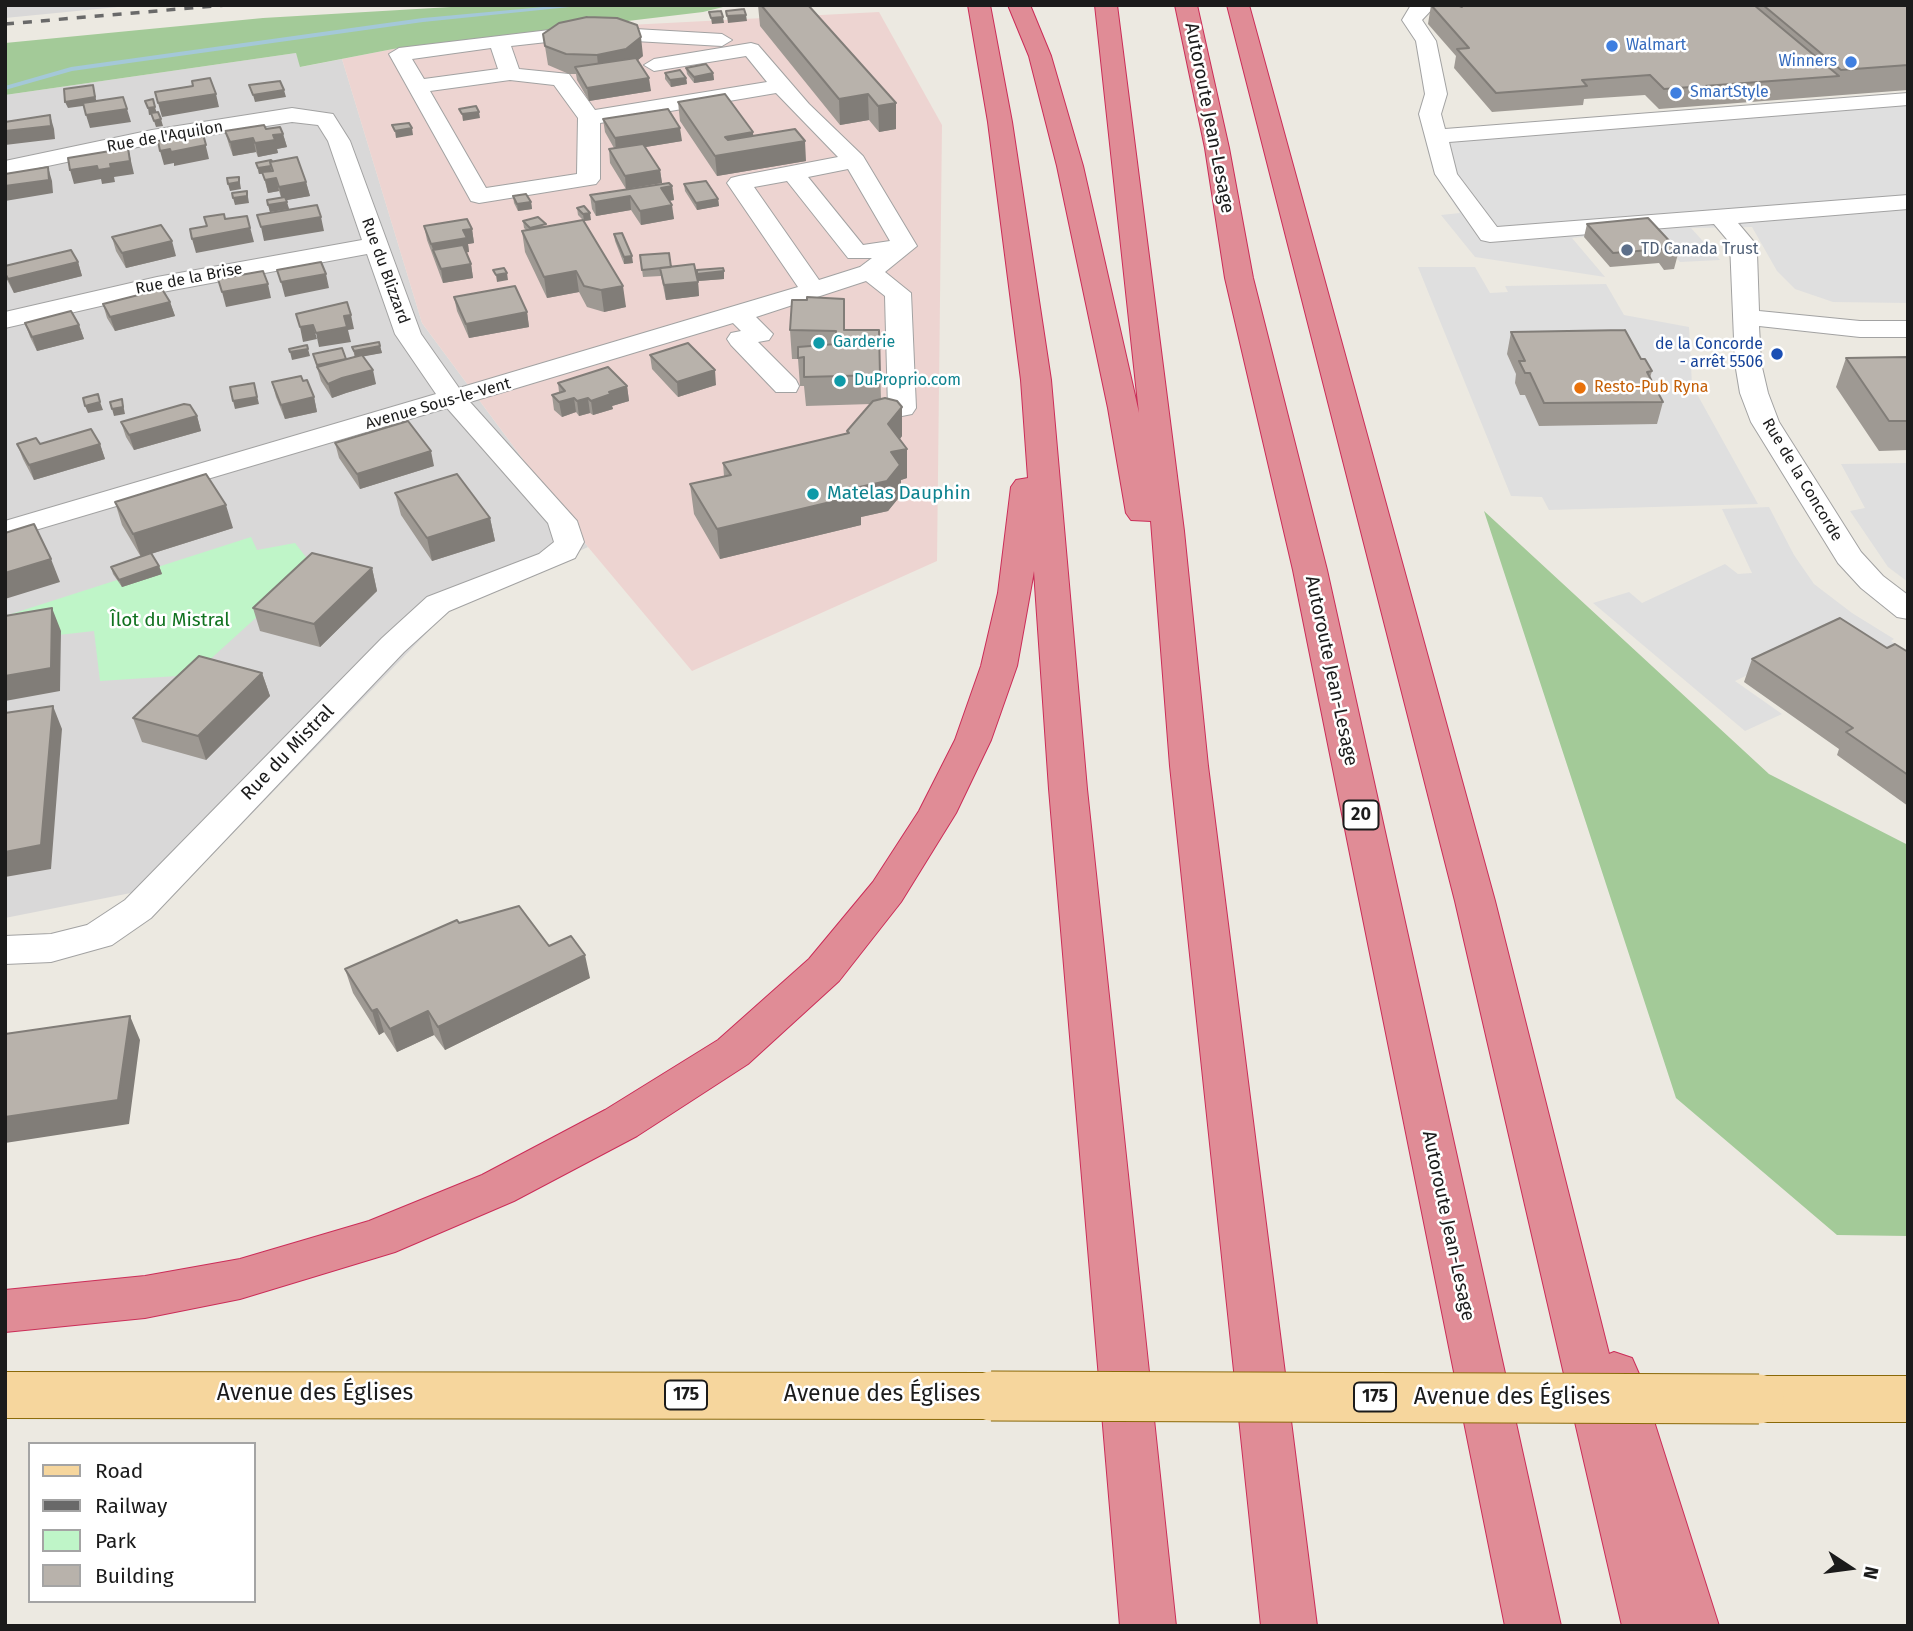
<!DOCTYPE html>
<html>
<head>
<meta charset="utf-8">
<style>
	body { margin:0 }
	#map { position:relative; width:1913px; height:1631px; overflow:hidden; background:#ece9e1; font-family:"Fira Sans",sans-serif }
	canvas { display:block }
	.frame { position:absolute; inset:0; border:7px solid #1b1b1b; pointer-events:none }
	.legend { position:absolute; left:28px; top:1442px; width:228px; height:161px; box-sizing:border-box; background:#fff; border:2px solid #a4a4a4; margin:0; padding:9px 12px; list-style:none; font-size:21px; color:#1b1b1b }
	.legend li { display:flex; align-items:center; gap:14px; height:35px }
	.legend b { width:35px; border:2px solid #a4a4a4 }
	.north { position:absolute; left:1815px; top:1533px; width:70px; height:70px; -webkit-text-stroke:5px #fff; paint-order:stroke; rotate:103deg; font-size:19px; font-weight:700; line-height:28px; text-align:center; color:#1b1b1b }
	.north::after { content:''; display:block; margin:auto; width:24px; height:32px; background:#1b1b1b; clip-path:polygon(50% 0,100% 100%,50% 72%,0 100%) }
</style>
</head>
<body>
<div id="map">
<canvas width="1913" height="1631"></canvas>
<div class="frame"></div>
<ul class="legend">
<li><b style="height:9px;background:#f6d69d"></b>Road</li>
<li><b style="height:9px;background:#696969"></b>Railway</li>
<li><b style="height:19px;background:#bff5c8"></b>Park</li>
<li><b style="height:19px;background:#b8b2ab"></b>Building</li>
</ul>
<div class="north">N</div>
</div>
<script>
const ctx = document.querySelector('canvas').getContext('2d');
ctx.lineJoin = 'round';
function fill(path, color) { ctx.fillStyle = color; ctx.fill(path, 'evenodd'); }
const toPath = rows => new Path2D(rows.map(r => 'M' + r).join(''));
function stroke(path, color, width, dash) { ctx.strokeStyle = color; ctx.lineWidth = width; ctx.lineCap = dash ? 'butt' : 'round'; ctx.setLineDash(dash || []); ctx.stroke(path); }
function drawText(font, color, halo, rows, align = 'center') {
  ctx.font = font + ' "Fira Sans",sans-serif'; ctx.lineWidth = 5; ctx.setLineDash([]); ctx.textBaseline = 'middle'; ctx.strokeStyle = halo; ctx.fillStyle = color; for (const [text, x, y, turn = 0] of rows) {
    ctx.save(); ctx.translate(x, y); ctx.rotate((+turn || 0) * Math.PI / 180); ctx.textAlign = isNaN(turn) ? turn : align; if (halo) ctx.strokeText(text, 0, 0); ctx.fillText(text, 0, 0); ctx.restore();
  }
}
const residential = toPath([
	[5,5,138,5,5,18],
	[296,53,301,67,342,59,422,323,588,547,447,612,186,882,5,918,5,95]
]);
const commercial = toPath([
	[879,12,942,125,937,561,692,671,588,547,422,323,342,59,393,49,571,28]
]);
const forest = toPath([
	[485,5,731,5,703,12,393,49,300,67,296,53,5,95,5,43,263,18],
	[1484,511,1769,774,1908,845,1908,1236,1837,1235,1676,1098]
]);
const park = toPath([
	[251,537,257,550,295,543,320,575,282,594,193,675,100,681,94,631,5,641,5,616]
]);
const parking = toPath([
	[1908,105,1908,303,1833,302,1795,289,1777,271,1752,227,1691,228,1720,260,1680,262,1651,230,1572,238,1605,277,1475,257,1441,215,1460,213,1434,173,1426,144],
	[1418,267,1475,267,1490,293,1508,292,1505,286,1606,284,1624,315,1689,327,1692,385,1758,504,1549,510,1542,497,1511,496],
	[1908,463,1908,582,1888,567,1850,511,1865,508,1841,464],
	[1769,507,1794,555,1814,584,1852,613,1894,639,1891,641,1908,652,1908,680,1836,633,1735,681,1782,714,1745,731,1593,603,1629,592,1642,603,1725,564,1738,574,1752,573,1722,509]
]);
const stream = toPath([
	[565,5,589,5,423,22,72,71,5,90,5,86,71,67,423,18,565,5]
]);
const minor = toPath([
	[1411,5,1436,5,1422,20,1436,41,1447,94,1441,114,1445,129,1908,93,1908,105,1449,142,1457,174,1497,227,1908,195,1908,209,1738,223,1754,242,1757,253,1759,311,1860,321,1908,321,1908,337,1860,337,1759,326,1761,363,1768,393,1779,422,1861,552,1883,576,1908,595,1908,619,1897,617,1861,588,1838,563,1751,422,1740,393,1735,363,1730,243,1714,224,1490,242,1481,240,1435,174,1419,114,1425,94,1416,41,1402,20,1411,5],
	[583,26,722,34,732,40,722,46,583,38,511,46,519,69,569,74,595,110,767,82,746,56,654,71,644,65,654,59,751,43,758,45,809,104,863,156,917,246,885,272,911,293,916,408,912,414,902,416,892,414,888,408,885,296,866,281,756,317,773,334,769,340,758,342,796,380,799,386,796,392,776,392,731,345,727,339,731,333,741,331,733,323,470,402,577,521,584,542,575,558,449,611,404,652,151,918,112,945,51,962,5,964,5,936,51,934,87,925,125,900,382,638,427,597,539,554,554,542,548,523,447,408,5,539,5,521,436,394,395,334,367,254,157,293,5,328,5,312,157,277,362,240,328,141,318,125,292,122,152,144,5,175,5,161,152,130,292,108,333,114,350,141,421,334,459,388,798,287,727,183,731,178,739,176,838,157,776,93,600,123,600,179,596,184,479,203,471,201,389,54,399,48,583,26],
	[491,48,498,69,424,79,412,59,491,48],
	[510,80,554,85,578,118,577,174,486,188,430,91,510,80],
	[848,169,890,241,863,245,808,177,848,169],
	[787,181,848,258,872,258,860,267,819,280,754,187,787,181]
]);
const major = toPath([
	[5,1372,991,1373,1009,1380,1016,1396,1009,1412,991,1419,5,1418,5,1372],
	[1759,1376,1908,1376,1908,1422,1759,1422,1741,1415,1734,1399,1741,1383,1759,1376]
]);
const highway = toPath([
	[968,5,990,5,1012,122,1051,380,1087,789,1176,1626,1120,1626,1049,789,1034,571,1017,666,991,740,956,813,901,902,839,981,748,1064,637,1136,514,1201,395,1252,240,1299,145,1318,5,1332,5,1290,145,1276,240,1259,369,1221,482,1175,605,1110,718,1040,809,959,873,882,919,811,955,740,981,666,998,593,1011,487,1016,480,1028,478,1021,380,988,122,968,5],
	[1008,5,1030,5,1051,56,1083,166,1139,413,1095,5,1117,5,1184,531,1208,766,1317,1626,1261,1626,1170,766,1151,521,1131,520,1126,513,1108,408,1057,166,1029,56,1008,5],
	[1175,5,1197,5,1229,148,1253,278,1327,570,1561,1626,1505,1626,1293,570,1225,278,1205,148,1175,5],
	[1227,5,1249,5,1495,901,1609,1354,1614,1352,1632,1358,1639,1374,1719,1626,1622,1626,1455,901,1227,5]
]);
const rail = toPath([
	[5,24,226,5]
]);
const majorBridge = toPath([
	[991,1396,1759,1399]
]);
const wall = toPath([
	[758,5,808,5,896,103,896,129,879,132,869,120,840,125,760,26],
	[1431,5,1908,5,1908,90,1659,109,1645,95,1584,99,1583,105,1492,112,1454,68,1456,56,1428,24],
	[543,34,643,56,638,60,651,91,589,101,577,80,576,74,569,74,548,65],
	[686,68,713,73,714,80,694,83,687,74],
	[665,73,686,78,687,84,671,87,665,79],
	[678,102,753,136,806,161,717,176,680,121],
	[603,119,682,141,645,147,660,170,662,183,626,189,610,163,609,149,614,148,605,132],
	[266,129,283,134,287,147,277,149,278,153,258,157,256,152,233,156,229,145,225,131],
	[272,161,306,182,310,196,286,200,289,209,270,212,267,200,281,197,279,191,268,193,263,174,259,174,256,163],
	[684,184,718,199,719,206,697,210,685,191],
	[672,186,674,200,669,201,674,219,641,225,631,210,596,216,592,209,590,195],
	[513,196,531,202,532,209,518,211,514,203],
	[577,208,591,220,584,221,626,307,604,312,587,307,579,292,547,298,525,252,522,231,526,230,524,228,523,221,546,227,583,220,578,215],
	[1587,224,1675,247,1674,250,1678,254,1674,269,1664,270,1659,263,1610,267,1584,237],
	[424,226,472,229,474,243,468,244,469,252,466,252,471,264,473,278,443,283,427,240],
	[614,234,633,263,624,264,615,241],
	[112,237,176,256,126,268,116,251],
	[640,255,671,267,697,279,697,270,724,279,698,281,699,296,666,300,661,276,643,277],
	[78,262,82,276,14,293,5,276,5,266],
	[454,297,527,312,529,327,469,338,457,311],
	[170,302,175,316,115,331,107,318,103,304],
	[25,323,79,325,84,339,37,351,30,337],
	[790,330,879,330,881,399,902,407,902,436,900,439,907,449,907,478,901,480,901,495,888,511,861,517,861,525,720,559,694,514,690,484,724,476,723,463,847,434,847,431,871,404,806,406,804,386,800,386,798,359,792,359],
	[1511,332,1641,359,1652,371,1650,378,1663,402,1657,424,1539,426,1525,395,1520,395,1515,383,1516,374,1507,354],
	[380,346,382,353,363,356,376,384,346,393,332,398,321,381,313,354,346,359,355,357,352,347],
	[650,355,716,385,678,397,652,369],
	[1908,357,1908,450,1879,451,1836,387,1846,358],
	[272,382,314,397,317,412,285,419,276,397],
	[558,383,627,386,629,401,612,406,613,409,593,415,590,413,579,416,576,412,562,417,554,410,552,395,559,392],
	[197,416,201,431,134,450,126,437,121,422],
	[335,443,434,466,360,489,339,458],
	[17,444,100,444,105,459,34,480,23,459],
	[395,493,490,518,495,541,432,561,401,515],
	[115,502,233,528,151,554,159,566,162,574,122,587,113,574,111,567,141,557,122,525],
	[372,568,377,591,320,647,260,631,253,608],
	[1887,648,1908,652,1908,806,1837,755,1839,749,1744,682,1752,659],
	[262,673,270,696,206,760,142,742,133,718],
	[459,923,549,946,590,978,445,1050,434,1035,397,1052,384,1032,379,1035,353,993,345,969]
]);
const shadedWall = toPath([
	[746,15,747,21,728,23,727,16],
	[723,17,724,23,712,24,711,18],
	[641,37,643,56,628,68,599,75,597,55],
	[713,73,714,80,694,83,694,77],
	[649,78,651,91,589,101,587,88],
	[686,78,687,84,671,87,670,80],
	[93,85,97,104,68,108,65,102],
	[284,90,286,97,255,102,253,95],
	[216,94,219,107,162,117,158,103],
	[868,94,869,120,840,125,839,99],
	[896,103,896,129,879,132,878,106],
	[155,107,157,114,149,115,148,108],
	[127,109,131,122,90,128,86,115],
	[479,112,480,118,463,121,462,114],
	[50,115,54,129,55,139,5,145,5,131],
	[161,119,163,126,156,127,154,121],
	[412,128,413,135,396,138,395,131],
	[680,128,682,141,616,152,615,138],
	[753,132,754,149,805,141,806,161,717,176,715,156,725,137],
	[203,134,209,159,174,166,174,163,164,165,160,151],
	[283,134,287,147,277,149,278,153,258,157,255,143,273,135],
	[253,138,256,152,233,156,230,142],
	[128,148,134,174,114,177,115,182,102,184,101,179,74,184,70,170,110,164],
	[270,166,272,172,259,174,258,168],
	[48,167,52,181,53,193,5,201,5,186],
	[660,170,662,183,626,189,625,176],
	[239,177,241,189,230,191,228,184],
	[276,178,279,191,268,193,265,180],
	[306,182,310,196,282,201,279,187],
	[672,186,674,200,662,202,661,188],
	[247,191,249,203,235,205,233,198],
	[630,196,631,210,596,216,595,202],
	[718,199,719,206,697,210,696,203],
	[287,202,289,209,270,212,268,205],
	[531,202,532,209,518,211,517,204],
	[672,205,674,219,641,225,640,211],
	[590,213,591,220,584,221,583,214],
	[247,216,254,242,196,253,192,239,229,232],
	[321,217,324,231,264,241,261,227],
	[472,229,474,243,468,244,469,252,436,258,431,244,463,230],
	[172,241,176,256,126,268,122,253],
	[632,256,633,263,624,264,624,257],
	[78,262,82,276,14,293,8,279],
	[471,264,473,278,443,283,441,269],
	[576,271,579,292,547,298,544,277],
	[724,271,724,279,698,281,697,274],
	[507,273,508,280,497,282,496,275],
	[326,274,329,288,285,297,281,282],
	[698,282,699,296,666,300,664,285],
	[268,284,271,298,226,307,222,292],
	[623,286,626,307,604,312,601,290],
	[170,302,175,316,115,331,110,317],
	[527,312,529,327,469,338,466,324],
	[351,315,354,329,348,330,351,342,319,347,316,333,344,316],
	[79,325,84,339,37,351,32,337],
	[313,325,317,339,303,342,300,327],
	[380,346,382,353,355,358,354,351],
	[308,349,310,356,292,360,290,352],
	[373,370,376,384,346,393,332,398,328,384,342,378],
	[715,370,716,385,678,397,677,382],
	[254,383,259,404,235,409,233,401],
	[627,386,629,401,612,406,613,409,593,415,591,401,609,392],
	[314,397,317,412,285,419,281,405],
	[574,398,576,412,562,417,559,402],
	[588,398,590,413,579,416,577,401],
	[122,399,125,414,114,416,112,409],
	[100,402,103,410,88,413,85,406],
	[902,407,902,436,889,453,888,424],
	[197,416,201,431,134,450,129,435],
	[100,444,105,459,34,480,29,465],
	[907,449,907,478,901,480,901,495,888,511,861,517,861,525,720,559,717,529,855,488,891,452],
	[431,451,434,466,360,489,357,474],
	[226,505,233,528,141,557,133,534],
	[490,518,495,541,432,561,427,538],
	[51,559,60,582,5,599,5,573],
	[159,566,162,574,122,587,119,580],
	[372,568,377,591,320,647,314,624],
	[52,608,61,631,60,691,5,701,5,676],
	[262,673,270,696,206,760,198,736],
	[53,706,62,729,51,869,5,877,5,852],
	[585,955,590,978,445,1050,438,1027],
	[377,1009,384,1032,379,1035,372,1011],
	[428,1011,434,1035,397,1052,390,1029],
	[130,1016,140,1040,129,1124,5,1143,5,1117]
]);
const building = toPath([
	[761,5,808,5,896,103,878,106,868,94,839,99,761,5],
	[1431,5,1457,5,1462,7,1461,5,1754,5,1839,76,1664,89,1650,75,1582,80,1587,86,1496,93,1457,49,1469,48,1431,5],
	[1763,5,1908,5,1908,65,1841,70,1763,5],
	[744,9,746,15,727,16,726,11,744,9],
	[721,11,723,17,711,18,709,12,721,11],
	[587,17,617,18,637,25,641,37,626,49,597,55,566,54,545,46,543,34,559,23,587,17],
	[636,58,649,78,587,88,575,67,636,58],
	[706,64,713,73,694,77,686,68,706,64],
	[680,70,686,78,670,80,665,73,680,70],
	[210,78,216,94,158,103,155,92,193,86,192,81,210,78],
	[280,81,284,90,253,95,249,85,280,81],
	[93,85,95,97,65,102,64,89,93,85],
	[725,94,753,132,725,137,728,140,795,129,805,141,715,156,678,102,725,94],
	[123,97,127,109,86,115,83,103,123,97],
	[153,99,155,107,148,108,145,101,153,99],
	[476,106,479,112,462,114,459,109,476,106],
	[668,109,680,128,615,138,603,119,668,109],
	[158,112,161,119,154,121,151,113,158,112],
	[50,115,51,126,5,131,5,122,50,115],
	[409,123,412,128,395,131,392,125,409,123],
	[264,125,266,129,280,127,283,134,273,135,275,140,255,143,253,138,230,142,225,131,264,125],
	[203,134,206,145,171,152,170,149,160,151,158,141,203,134],
	[643,144,660,170,625,176,609,149,643,144],
	[128,148,130,161,110,164,111,168,98,170,97,166,70,170,68,158,128,148],
	[297,157,306,182,279,187,276,178,265,180,262,172,273,171,270,162,297,157],
	[271,160,272,161,270,162,271,166,258,168,256,163,271,160],
	[48,167,49,180,5,186,5,174,48,167],
	[239,177,239,182,228,184,227,178,239,177],
	[706,181,718,199,696,203,684,184,706,181],
	[669,183,672,186,661,188,672,205,640,211,630,196,595,202,590,195,669,183],
	[247,191,247,196,233,198,232,193,247,191],
	[526,194,531,202,517,204,513,196,526,194],
	[285,197,287,202,268,205,267,200,285,197],
	[317,205,321,217,261,227,257,215,317,205],
	[584,206,590,213,583,214,577,208,584,206],
	[224,214,225,219,247,216,250,228,192,239,190,229,207,226,204,217,224,214],
	[538,217,546,224,530,228,523,221,538,217],
	[1648,218,1675,247,1672,248,1678,254,1668,255,1662,249,1613,253,1587,224,1648,218],
	[467,219,472,229,463,230,467,238,431,244,424,226,467,219],
	[583,220,623,286,601,290,584,286,576,271,544,277,522,231,583,220],
	[161,225,172,241,122,253,112,237,161,225],
	[622,233,632,256,624,257,614,234,622,233],
	[463,245,471,264,441,269,433,250,463,245],
	[71,250,78,262,8,279,5,273,5,266,71,250],
	[669,253,671,267,642,270,640,255,669,253],
	[321,262,326,274,281,282,277,270,321,262],
	[694,264,698,282,664,285,660,268,694,264],
	[504,268,507,273,496,275,493,270,504,268],
	[723,268,724,271,697,274,697,270,723,268],
	[263,271,268,284,222,292,218,279,263,271],
	[515,286,527,312,466,324,454,297,515,286],
	[162,289,170,302,110,317,103,304,162,289],
	[807,297,844,299,844,330,879,330,880,375,804,377,804,357,798,358,798,347,836,344,836,331,790,330,792,300,807,300,807,297],
	[347,302,351,315,344,316,347,327,316,333,313,325,300,327,296,314,347,302],
	[71,311,79,325,32,337,25,323,71,311],
	[1625,330,1641,359,1645,359,1652,371,1647,372,1663,402,1544,403,1530,373,1525,373,1519,361,1525,361,1511,332,1625,330],
	[379,342,380,346,354,351,352,347,379,342],
	[688,343,715,370,677,382,650,355,688,343],
	[307,345,308,349,290,352,289,349,307,345],
	[342,348,346,359,317,365,313,354,342,348],
	[362,355,373,370,342,378,328,384,317,367,362,355],
	[1908,357,1908,421,1889,421,1846,358,1908,357],
	[608,367,627,386,609,392,611,394,591,401,588,398,577,401,574,398,559,402,552,395,565,391,558,383,608,367],
	[301,376,303,381,307,380,314,397,281,405,272,382,301,376],
	[254,383,257,397,233,401,230,387,254,383],
	[98,394,100,402,85,406,83,398,98,394],
	[885,398,897,401,902,407,888,424,907,449,891,452,900,465,887,481,855,488,860,495,717,529,690,484,731,475,723,463,849,433,847,431,873,401,885,398],
	[122,399,123,407,112,409,110,402,122,399],
	[184,404,190,405,197,416,129,435,121,422,184,404],
	[408,421,431,451,357,474,335,443,408,421],
	[91,429,100,444,29,465,17,444,36,438,40,444,91,429],
	[206,474,226,505,133,534,115,502,206,474],
	[457,474,490,518,427,538,395,493,457,474],
	[34,524,51,559,5,573,5,533,34,524],
	[151,553,159,566,119,580,111,567,151,553],
	[312,553,372,568,314,624,253,608,312,553],
	[52,608,51,668,5,676,5,616,52,608],
	[1840,618,1887,648,1895,644,1908,652,1908,775,1846,732,1853,728,1752,659,1840,618],
	[199,656,262,673,198,736,133,718,199,656],
	[53,706,41,845,5,852,5,713,53,706],
	[519,906,549,946,571,936,585,955,438,1027,428,1011,390,1029,377,1009,372,1011,345,969,457,920,459,923,519,906],
	[130,1016,118,1100,5,1117,5,1034,130,1016]
]);
const markers = [
	[1612,46,7,"#3f7fe0"],
	[1851,62,7,"#3f7fe0"],
	[1676,93,7,"#3f7fe0"],
	[1627,250,7,"#5c6f8a"],
	[819,343,7,"#0f9aa8"],
	[1777,354,7,"#1a4fb4"],
	[840,381,7,"#0f9aa8"],
	[1580,388,7,"#e8710a"],
	[813,494,7,"#0f9aa8"]
];
const farShopnames = [
	["Walmart",1626,46],
	["Winners",1837,62,"right"],
	["SmartStyle",1690,93]
];
const farStreetnames = [
	["Rue de l'Aquilon",165,137,-10],
	["Rue du Blizzard",385,271,70],
	["Rue de la Brise",189,279,-11],
	["Avenue Sous-le-Vent",438,404,-16],
	["Rue de la Concorde",1802,480,59]
];
const farServicenames = [
	["TD Canada Trust",1641,250]
];
const farCulturenames = [
	["Garderie",833,343],
	["DuProprio.com",854,381]
];
const farTransitnames = [
	["de la Concorde",1763,345],
	["- arrêt 5506",1763,363]
];
const farFoodnames = [
	["Resto-Pub Ryna",1594,388]
];
const shields = [
	[1361,815,35],
	[686,1395,42],
	[1375,1397,42]
];
const shieldNames = [
	["20",1361,815],
	["175",686,1395],
	["175",1375,1397]
];
const streetNames = [
	["Autoroute Jean-Lesage",1209,118,79],
	["Autoroute Jean-Lesage",1331,671,78],
	["Rue du Mistral",288,753,-46],
	["Autoroute Jean-Lesage",1448,1226,78]
];
const cultureNames = [
	["Matelas Dauphin",827,494]
];
const parkNames = [
	["Îlot du Mistral",170,621]
];
const nearStreetnames = [
	["Avenue des Églises",315,1394],
	["Avenue des Églises",882,1395],
	["Avenue des Églises",1512,1398]
];
fill(residential, '#d9d8d8');
fill(commercial, '#edd4d1');
fill(forest, '#a3ca98');
fill(park, '#bff5c8');
fill(parking, '#dfdfdf');
fill(stream, '#a4c8d8');
stroke(minor, '#a2a2a2', 2);
stroke(major, '#8a6908', 2);
stroke(highway, '#cb2d58', 2);
fill(minor, '#fff');
fill(major, '#f6d69d');
fill(highway, '#e08c96');
stroke(rail, '#696969', 3.5, [9, 9]);
stroke(majorBridge, '#8a6908', 51, []);
stroke(majorBridge, '#f6d69d', 49);
fill(wall, '#9e9993');
fill(shadedWall, '#817d78');
fill(building, '#b8b2ab');
stroke(building, '#817d78', 2);
for (const [x, y, r, color] of markers) { const dot = new Path2D(); dot.arc(x, y, r, 0, 2 * Math.PI); ctx.fillStyle = color; ctx.fill(dot); stroke(dot, '#fff', 2.5); }
drawText('16px', '#366cbe', '#fff', farShopnames, 'left');
drawText('16px', '#1b1b1b', '#fff', farStreetnames);
drawText('16px', '#4e5e75', '#fff', farServicenames, 'left');
drawText('16px', '#0d838f', '#fff', farCulturenames, 'left');
drawText('16px', '#164399', '#fff', farTransitnames, 'right');
drawText('16px', '#c56008', '#fff', farFoodnames, 'left');
for (const [x, y, w] of shields) { const box = new Path2D(); box.roundRect(x - w / 2, y - 14.5, w, 29, 5); ctx.fillStyle = '#fff'; ctx.fill(box); stroke(box, '#1b1b1b', 2); }
drawText('bold 18px', '#1b1b1b', null, shieldNames);
drawText('19px', '#1b1b1b', '#fff', streetNames);
drawText('19px', '#0d838f', '#fff', cultureNames, 'left');
drawText('19px', '#117220', '#fff', parkNames);
drawText('23px', '#1b1b1b', '#fff', nearStreetnames);
</script>
</body>
</html>
